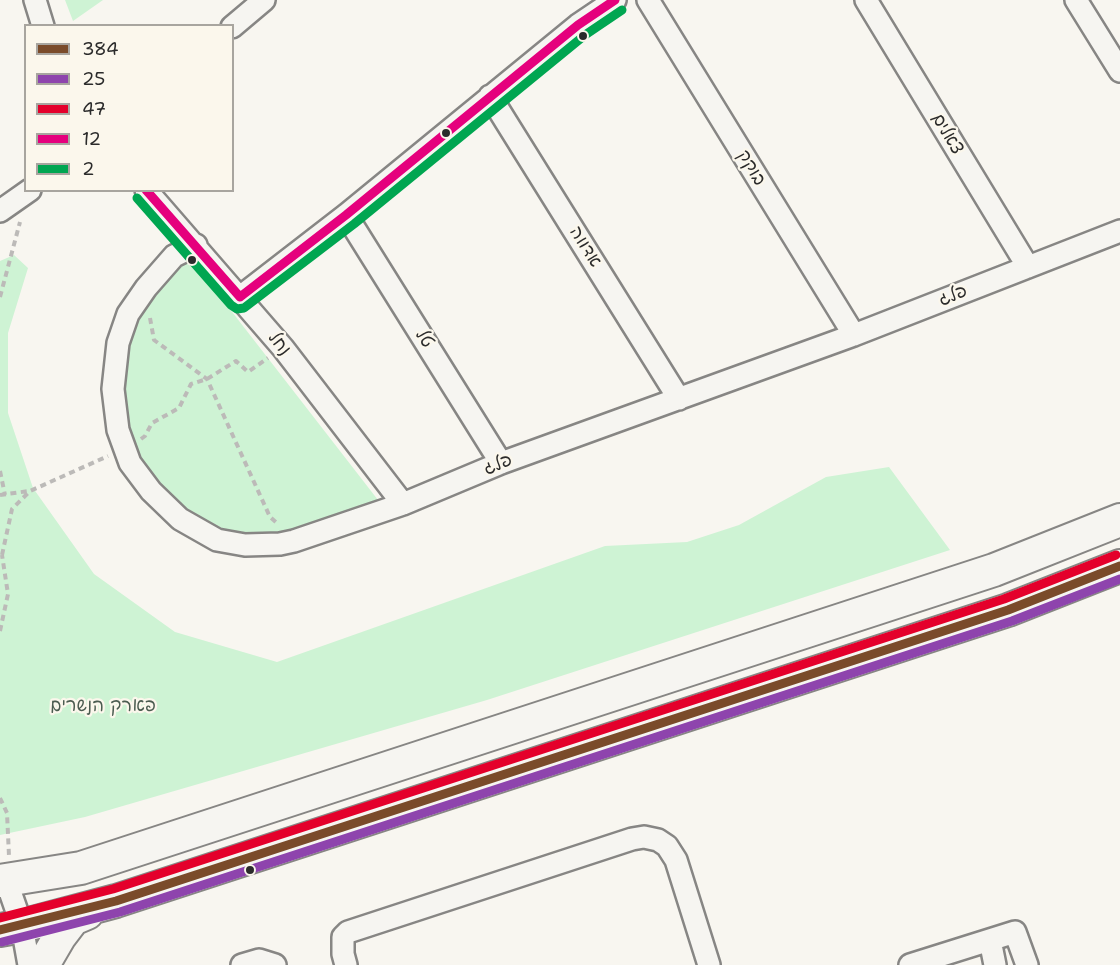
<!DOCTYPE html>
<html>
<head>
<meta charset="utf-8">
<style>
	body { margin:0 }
	#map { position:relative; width:1120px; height:965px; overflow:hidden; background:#f8f6f0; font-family:"Shantell Sans",sans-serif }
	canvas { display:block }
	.legend { position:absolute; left:24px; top:24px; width:210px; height:168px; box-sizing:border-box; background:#fbf7ec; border:2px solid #a8a59f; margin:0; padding:8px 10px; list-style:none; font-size:18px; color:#2b2b2b }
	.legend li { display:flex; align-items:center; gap:12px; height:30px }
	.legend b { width:30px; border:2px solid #a8a59f }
</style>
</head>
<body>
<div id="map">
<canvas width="1120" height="965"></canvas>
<ul class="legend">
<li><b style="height:8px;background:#7a4b2a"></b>384</li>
<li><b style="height:8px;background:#8e44ad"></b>25</li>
<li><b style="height:8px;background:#e4002b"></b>47</li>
<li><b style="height:8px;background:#e5007d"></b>12</li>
<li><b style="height:8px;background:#00a651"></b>2</li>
</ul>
</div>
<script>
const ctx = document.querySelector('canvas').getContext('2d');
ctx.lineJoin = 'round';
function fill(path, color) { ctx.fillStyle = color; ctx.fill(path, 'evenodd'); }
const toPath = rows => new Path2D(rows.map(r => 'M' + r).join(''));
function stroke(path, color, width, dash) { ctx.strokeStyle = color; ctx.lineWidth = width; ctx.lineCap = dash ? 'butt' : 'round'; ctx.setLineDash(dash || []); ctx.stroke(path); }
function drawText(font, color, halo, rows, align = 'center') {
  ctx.font = font + ' "Shantell Sans","Playpen Sans Hebrew",sans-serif'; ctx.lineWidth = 4.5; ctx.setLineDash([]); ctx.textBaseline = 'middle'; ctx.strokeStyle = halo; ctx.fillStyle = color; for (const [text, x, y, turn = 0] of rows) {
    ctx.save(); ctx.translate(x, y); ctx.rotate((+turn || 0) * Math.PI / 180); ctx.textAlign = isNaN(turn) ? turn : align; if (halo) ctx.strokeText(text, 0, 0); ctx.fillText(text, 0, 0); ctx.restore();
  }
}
const green = toPath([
	[65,0,103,0,73,21],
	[14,255,28,268,8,333,8,413,33,488,94,574,175,632,277,662,605,546,687,542,739,525,826,477,889,467,950,550,487,700,85,817,0,835,0,261],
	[191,259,378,500,303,527,278,533,246,534,221,529,186,510,159,483,140,458,130,428,125,389,129,345,138,319,155,295,182,266]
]);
const path = toPath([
	[0,297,20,222],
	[150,318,154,340,207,379,270,517,278,524],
	[141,439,145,436,152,423,179,408,191,384,207,379,236,361,248,372,268,358],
	[0,471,5,495],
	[0,495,29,491],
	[2,555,12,509,30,491,108,456],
	[0,631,8,594,2,555],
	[0,798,7,813,9,856]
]);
const minor = toPath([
	[35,0,43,26],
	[648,0,854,335],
	[866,0,1028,267],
	[1076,0,1120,71],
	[232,27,264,0],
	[490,96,679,399],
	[146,190,283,348,403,504],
	[0,211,30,190],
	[346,215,501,463],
	[196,245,174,256,146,288,128,314,118,343,113,389,118,430,130,463,151,491,180,519,217,540,245,545,280,544,294,541,403,504,501,463,854,335,1120,231],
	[240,297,346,215,578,25,615,0],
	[6,880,22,926,29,965],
	[990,940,995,965],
	[242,965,259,960,275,965],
	[346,965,343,954,343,937,348,932,632,839,644,837,658,840,667,846,676,860,709,965],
	[910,965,1015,932,1027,965]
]);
const highway = toPath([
	[0,881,81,868,994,570,1120,520],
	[0,930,22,926,116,901,1008,610,1120,566],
	[43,965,60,936,73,919,87,913]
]);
const bus1 = toPath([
	[0,930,116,901,1008,610,1120,566]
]);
const bus2 = toPath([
	[2,942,120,912,1012,621,1120,579]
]);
const bus3 = toPath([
	[0,918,113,889,1004,599,1116,555]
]);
const bus4 = toPath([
	[146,190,240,297],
	[240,297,346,215,578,25,615,0]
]);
const bus5 = toPath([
	[137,198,231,305,237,309,244,308,354,224,585,35,622,10]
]);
const markers = [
	[583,36,5,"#2b2b2b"],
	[446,133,5,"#2b2b2b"],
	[192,260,5,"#2b2b2b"],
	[250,870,5,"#2b2b2b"]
];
const streetNames = [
	["צאלים",947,134,59],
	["בוקק",751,168,59],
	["אדווה",585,247,58],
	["פלג",953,296,-21],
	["טל",424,339,58],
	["נחל",279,344,51],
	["פלג",498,465,-21]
];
const parkNames = [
	["פארק הנשרים",103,706]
];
fill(green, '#cef3d4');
stroke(minor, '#878684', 26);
stroke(highway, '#878684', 36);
stroke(path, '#bcbab8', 4, [6, 4.5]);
stroke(minor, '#f6f5f1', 21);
stroke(highway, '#f6f5f1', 32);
stroke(bus1, '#7a4b2a', 9);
stroke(bus2, '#8e44ad', 9);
stroke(bus3, '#e4002b', 9);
stroke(bus4, '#e5007d', 9);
stroke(bus5, '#00a651', 9);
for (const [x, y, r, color] of markers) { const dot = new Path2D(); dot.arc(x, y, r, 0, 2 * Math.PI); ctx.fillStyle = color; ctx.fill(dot); stroke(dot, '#fbf7ec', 2); }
drawText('18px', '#2b2b2b', '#fbf7ec', streetNames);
drawText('18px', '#4b5c50', '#fbf7ec', parkNames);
</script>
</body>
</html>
